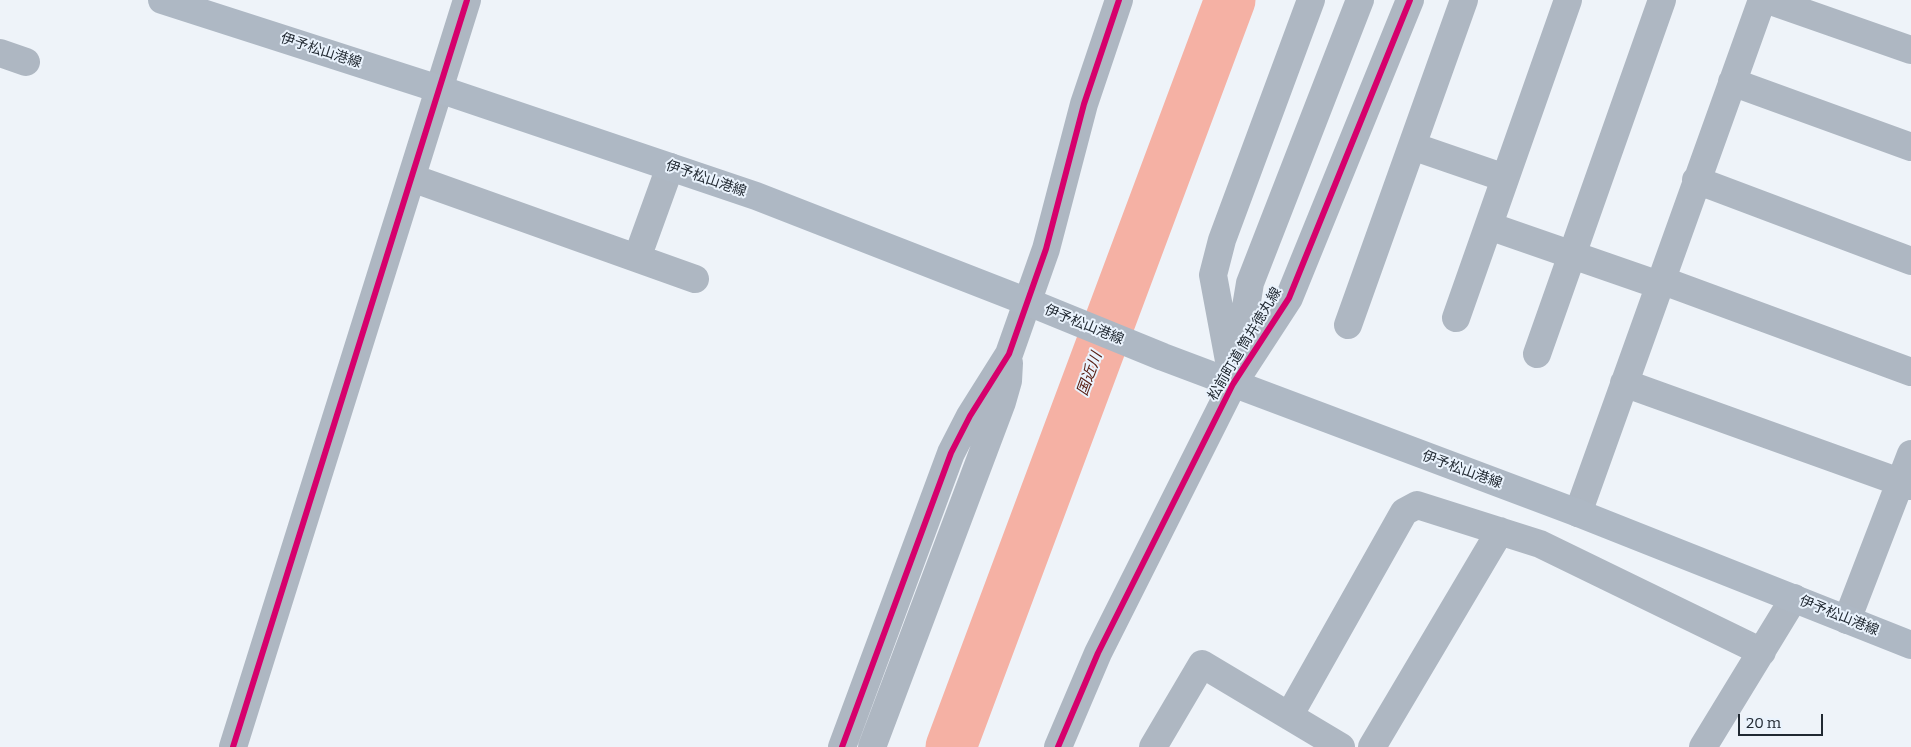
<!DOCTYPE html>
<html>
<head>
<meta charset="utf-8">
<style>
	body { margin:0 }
	#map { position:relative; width:1911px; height:747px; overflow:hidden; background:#eef3f9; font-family:Bitter,serif }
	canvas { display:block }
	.scale { position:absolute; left:1738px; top:714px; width:85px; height:22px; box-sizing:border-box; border:2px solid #212932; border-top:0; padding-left:6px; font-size:15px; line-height:18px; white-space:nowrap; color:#212932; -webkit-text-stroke:4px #eaf3fd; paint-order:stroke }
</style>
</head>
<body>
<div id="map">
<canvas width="1911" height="747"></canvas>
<div class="scale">20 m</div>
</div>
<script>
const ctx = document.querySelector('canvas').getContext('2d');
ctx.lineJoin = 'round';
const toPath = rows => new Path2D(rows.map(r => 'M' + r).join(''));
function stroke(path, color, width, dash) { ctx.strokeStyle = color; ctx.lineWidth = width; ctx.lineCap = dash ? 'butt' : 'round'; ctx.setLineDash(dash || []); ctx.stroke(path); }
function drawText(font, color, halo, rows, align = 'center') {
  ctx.font = font + ' Bitter,"Noto Sans JP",serif'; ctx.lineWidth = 4; ctx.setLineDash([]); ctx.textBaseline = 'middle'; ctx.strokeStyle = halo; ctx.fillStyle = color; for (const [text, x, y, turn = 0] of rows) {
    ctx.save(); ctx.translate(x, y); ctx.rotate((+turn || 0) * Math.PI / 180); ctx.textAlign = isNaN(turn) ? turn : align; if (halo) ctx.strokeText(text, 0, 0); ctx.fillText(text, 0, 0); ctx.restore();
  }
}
const river = toPath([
	[951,747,1230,0]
]);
const minor = toPath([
	[1768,0,1911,50],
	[0,53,26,62],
	[1732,82,1911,147],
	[1412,146,1505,178],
	[412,178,695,279],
	[1696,180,1911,261],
	[1489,226,1659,285],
	[637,258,670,167],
	[1661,280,1911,372],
	[1456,318,1568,0],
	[1348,325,1464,0],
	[1537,354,1662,0],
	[1230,366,1213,275,1222,240,1311,0],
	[1235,373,1250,283,1360,0],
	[1624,383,1911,486],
	[1578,513,1762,0],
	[1847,620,1911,454],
	[1289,716,1404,512,1417,505,1540,544,1762,652],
	[233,747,467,0],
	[842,747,951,453,970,416,1009,354,1046,249,1084,104,1119,0],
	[872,747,1002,402,1008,381,1009,363],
	[1058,747,1098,653,1233,384,1289,298,1410,0],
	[1153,747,1202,664,1341,747],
	[1372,747,1500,531],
	[1703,747,1794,598]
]);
const major = toPath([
	[162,0,439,89,756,196,1038,306,1163,357,1578,513,1911,645]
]);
const cycleway = toPath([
	[233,747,467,0],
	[842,747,951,453,970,416,1009,354,1046,249,1084,104,1119,0],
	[1058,747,1098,653,1233,384,1289,298,1410,0]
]);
const streetNames = [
	["伊予松山港線",321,51,18],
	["伊予松山港線",706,179,19],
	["伊予松山港線",1084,325,22],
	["松前町道 筒井徳丸線",1245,344,-59],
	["伊予松山港線",1462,470,20],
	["伊予松山港線",1839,616,22]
];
const waterNames = [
	["国近川",1090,374,-70]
];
stroke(river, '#f5b1a4', 51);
stroke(minor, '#aeb7c2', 28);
stroke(major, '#aeb8c4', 28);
stroke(cycleway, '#d6006c', 6);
drawText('14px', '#212932', '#eaf3fd', streetNames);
drawText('italic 15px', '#561a0e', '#eaf3fd', waterNames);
</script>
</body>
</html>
